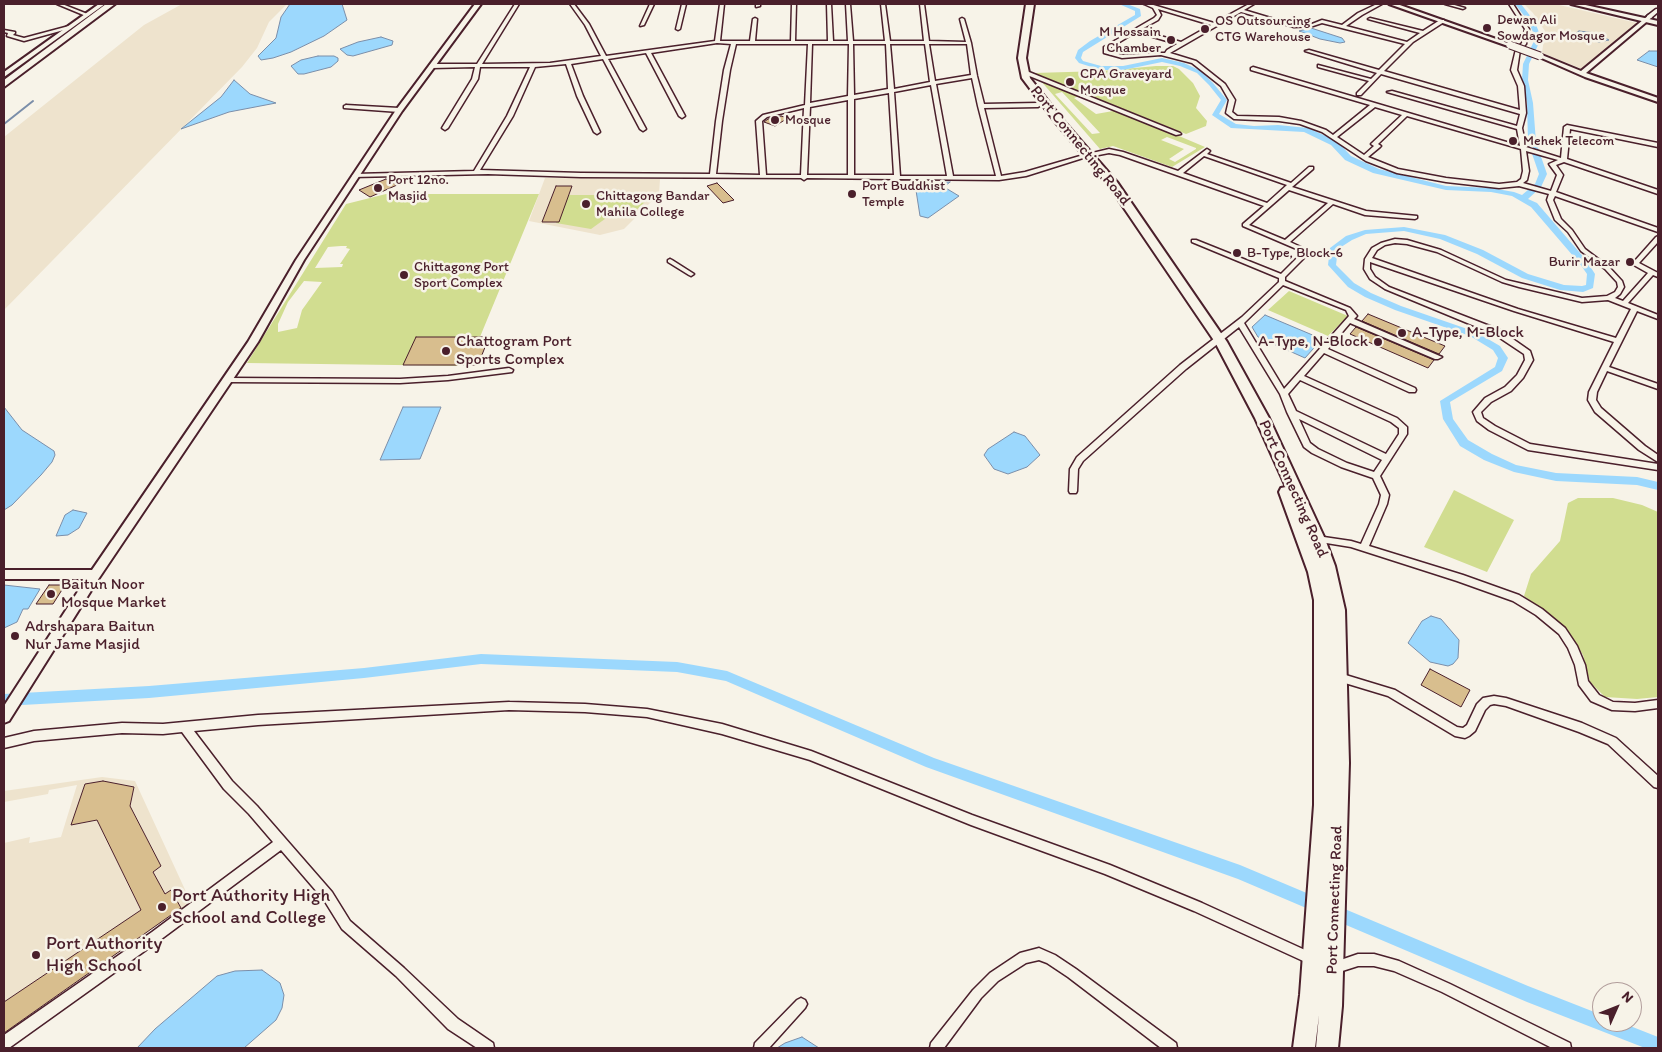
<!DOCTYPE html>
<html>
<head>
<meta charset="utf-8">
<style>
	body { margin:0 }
	#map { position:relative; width:1662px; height:1052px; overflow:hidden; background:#f7f3e8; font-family:Itim,sans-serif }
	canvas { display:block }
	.frame { position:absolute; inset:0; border:5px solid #4a1f2b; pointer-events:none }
	.north { position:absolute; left:1592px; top:982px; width:50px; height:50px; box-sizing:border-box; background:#f7f3e8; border:1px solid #b29e9c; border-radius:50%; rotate:46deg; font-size:14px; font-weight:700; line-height:20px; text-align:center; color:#4a1f2b }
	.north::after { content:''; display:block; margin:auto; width:18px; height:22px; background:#4a1f2b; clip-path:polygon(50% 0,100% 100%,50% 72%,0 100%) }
</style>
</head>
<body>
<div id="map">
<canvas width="1662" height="1052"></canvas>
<div class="frame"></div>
<div class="north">N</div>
</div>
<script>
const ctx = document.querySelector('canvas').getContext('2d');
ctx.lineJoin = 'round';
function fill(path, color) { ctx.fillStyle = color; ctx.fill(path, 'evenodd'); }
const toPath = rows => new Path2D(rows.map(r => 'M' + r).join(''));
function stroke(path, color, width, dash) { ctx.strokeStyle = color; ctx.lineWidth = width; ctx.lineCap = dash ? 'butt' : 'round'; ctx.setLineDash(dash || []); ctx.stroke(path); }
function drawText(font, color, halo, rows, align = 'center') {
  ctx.font = font + ' Itim,sans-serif'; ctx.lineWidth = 5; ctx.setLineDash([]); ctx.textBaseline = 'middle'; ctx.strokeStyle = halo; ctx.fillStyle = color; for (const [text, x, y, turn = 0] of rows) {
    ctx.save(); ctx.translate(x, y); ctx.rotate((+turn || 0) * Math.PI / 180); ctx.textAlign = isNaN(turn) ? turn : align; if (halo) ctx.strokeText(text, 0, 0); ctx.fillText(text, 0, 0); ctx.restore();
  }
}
const built = toPath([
	[182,4,287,4,269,22,257,48,242,67,4,310,4,137,144,25],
	[1524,4,1555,4,1637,23,1582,69,1542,53,1545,31,1533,13],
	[545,178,660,179,659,194,624,229,600,235,529,221],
	[102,777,135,781,193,907,58,1000,4,1041,4,1034,182,911,171,890,151,903,163,892,153,872,161,866,133,811,112,814,131,802,134,787,103,781,85,784,72,825,100,820,98,821,139,907,145,907,4,1002,4,843,30,837,29,843,61,837,77,785,49,790,48,794,4,802,4,791]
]);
const green = toPath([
	[1156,66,1173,66,1179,69,1193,83,1200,96,1196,108,1207,121,1206,126,1186,134,1034,73,1102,71],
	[1040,80,1172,133,1205,147,1172,167,1113,146,1100,149],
	[1062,92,1100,133,1092,134,1055,94],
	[1079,96,1112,110,1113,111,1096,114,1074,98],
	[1167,137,1196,148,1196,149,1175,162,1169,159,1184,149,1161,140],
	[386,194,539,194,468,366,247,363,346,204],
	[341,246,347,246,346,248,350,249,340,264,343,264,342,267,315,268,328,247],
	[304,281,322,282,302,310,297,328,278,332,278,324,288,302],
	[567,195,647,195,647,200,630,216,609,216,591,229,556,223],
	[1289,291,1348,316,1328,336,1268,310],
	[1454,490,1514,520,1487,572,1424,547],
	[1578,498,1613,498,1642,505,1658,512,1658,697,1637,699,1605,697,1590,682,1583,655,1567,629,1524,596,1531,574,1560,541,1568,503]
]);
const water = toPath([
	[290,4,342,4,347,20,324,36,291,52,273,58,261,60,258,56,276,38,281,17,290,4],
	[1311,28,1342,38,1345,42,1340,43,1320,39,1299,31,1311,28],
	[1579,31,1596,33,1609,40,1599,42,1585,39,1576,36,1575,34,1579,31],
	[381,37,393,41,392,45,353,56,347,55,340,49,358,42,381,37],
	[1649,51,1658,51,1658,67,1637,60,1649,51],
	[318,56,334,56,338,58,338,61,331,67,304,74,298,74,291,66,301,60,318,56],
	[234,80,250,94,276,103,229,112,181,129,221,97,234,80],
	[950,182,944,187,959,196,928,218,920,216,915,184,950,182],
	[1265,315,1322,339,1305,358,1258,337,1252,327,1265,315],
	[4,407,22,430,54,451,55,455,52,462,41,475,12,505,4,510,4,407],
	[403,407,441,407,420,459,380,460,403,407],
	[1014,432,1025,436,1040,455,1027,467,1008,474,994,469,984,455,988,449,1014,432],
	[73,510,87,513,79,528,68,535,56,536,65,515,73,510],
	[4,585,40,589,28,609,23,609,17,622,4,628,4,585],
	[1431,616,1441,619,1459,640,1458,658,1453,664,1448,666,1430,662,1408,643,1422,621,1431,616],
	[262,970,280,983,284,995,282,1008,276,1020,244,1048,137,1048,155,1029,217,976,235,971,262,970],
	[802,1037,819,1048,777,1048,785,1043,802,1037]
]);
const stream = toPath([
	[4,124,33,101]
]);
const canal = toPath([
	[1119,4,1127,4,1140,9,1141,16,1083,52,1081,58,1083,61,1101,66,1123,66,1162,58,1184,63,1201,71,1213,83,1227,100,1219,114,1236,124,1254,126,1278,125,1308,128,1337,141,1351,156,1379,169,1446,186,1491,188,1514,192,1522,195,1535,184,1539,174,1528,142,1527,103,1522,80,1523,64,1534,41,1534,35,1529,22,1515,4,1521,4,1535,22,1540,35,1540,41,1529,64,1528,80,1533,103,1536,142,1547,174,1541,187,1528,199,1537,203,1586,260,1595,274,1593,288,1583,292,1560,290,1522,278,1477,254,1440,239,1404,231,1366,234,1352,240,1338,249,1336,265,1354,283,1371,293,1401,306,1476,332,1500,346,1508,358,1502,371,1450,402,1453,419,1468,440,1492,454,1516,465,1556,473,1637,477,1658,482,1658,490,1637,485,1556,481,1514,472,1484,460,1460,446,1443,419,1440,401,1495,367,1498,358,1493,350,1470,336,1395,310,1365,297,1348,287,1328,265,1330,248,1346,236,1365,230,1404,227,1445,235,1483,250,1528,274,1564,285,1582,286,1586,285,1587,274,1580,264,1531,207,1512,196,1491,192,1446,190,1373,173,1345,160,1331,145,1304,132,1231,128,1212,115,1221,100,1209,85,1197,73,1180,66,1162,62,1123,70,1101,70,1079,63,1075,58,1078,50,1090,41,1135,15,1135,11,1119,4],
	[481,654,677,662,727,671,934,758,1240,865,1528,986,1602,1015,1602,1022,1620,1022,1658,1037,1658,1048,1645,1048,1527,1002,1238,879,926,767,726,681,677,672,481,664,364,678,149,698,4,706,4,694,149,686,364,668,481,654]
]);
const building = toPath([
	[781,116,788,118,775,126,764,122,768,119,781,116],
	[386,179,397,185,370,197,359,190,386,179],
	[717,183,734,200,723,203,707,186,717,183],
	[556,186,572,186,559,222,542,222,556,186],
	[1368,314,1445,346,1439,354,1362,321,1368,314],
	[1356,327,1434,360,1428,368,1350,334,1356,327],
	[416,337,489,337,478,365,403,365,416,337],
	[49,585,65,585,53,604,36,604,49,585],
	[1430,669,1470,690,1461,707,1421,685,1430,669],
	[103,781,134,787,130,806,161,866,153,872,165,894,171,890,181,908,4,1033,4,1002,141,910,97,820,71,825,85,784,103,781]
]);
const minor = toPath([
	[57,4,62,4,90,15,86,16,57,4],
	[515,4,519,4,482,64,550,63,601,56,585,25,570,4,574,4,589,24,606,56,715,41,720,4,724,4,720,41,750,41,753,19,755,18,757,19,755,41,791,41,792,4,796,4,795,41,828,41,827,4,831,4,833,41,848,41,846,4,850,4,853,41,885,41,881,4,885,4,890,41,924,41,920,4,924,4,929,41,966,42,960,19,962,18,964,19,971,43,977,76,984,104,1038,103,1041,105,1038,107,984,108,1001,176,1025,172,1080,156,1109,149,1123,152,1178,171,1207,149,1210,151,1207,154,1291,183,1309,167,1313,167,1313,169,1292,187,1366,211,1417,216,1417,218,1415,219,1365,215,1333,204,1290,242,1303,248,1308,252,1306,256,1285,277,1285,281,1350,308,1357,316,1354,319,1442,357,1438,359,1435,359,1350,323,1328,349,1415,388,1416,390,1415,392,1409,392,1324,353,1304,376,1397,418,1407,427,1407,434,1380,476,1389,495,1387,504,1369,546,1463,575,1519,595,1542,609,1565,628,1577,646,1585,665,1588,681,1599,695,1613,702,1635,703,1658,700,1658,708,1635,711,1612,710,1591,701,1579,685,1575,665,1568,648,1559,634,1536,615,1513,601,1457,581,1351,547,1314,541,1313,539,1314,537,1317,536,1351,541,1361,544,1379,504,1381,495,1373,478,1341,467,1312,453,1304,447,1287,412,1280,394,1239,327,1186,369,1083,461,1078,469,1077,491,1076,493,1070,493,1069,491,1070,469,1077,457,1180,365,1242,317,1279,282,1279,278,1192,242,1192,240,1196,240,1281,274,1302,253,1299,250,1243,226,1243,224,1264,206,1120,155,1109,153,1083,158,1026,176,999,180,900,179,897,181,894,179,807,178,804,180,801,178,581,177,488,174,353,177,352,176,355,174,474,171,507,116,530,67,480,67,478,79,448,128,445,130,442,128,472,79,475,67,432,68,429,66,432,64,477,64,515,4],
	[717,43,731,44,724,70,716,121,710,174,581,173,480,170,513,116,535,67,566,64,577,96,594,132,597,134,600,132,583,96,571,64,603,59,640,129,643,131,646,129,608,59,646,53,679,116,682,118,685,116,651,53,717,43],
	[736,44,808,44,805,105,763,115,756,121,760,175,716,174,722,121,730,70,736,44],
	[812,44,849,44,848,96,810,103,812,44],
	[853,44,886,44,888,89,854,95,853,44],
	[890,44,925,44,930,82,894,89,890,44],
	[929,44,967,44,971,75,935,81,929,44],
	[972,78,978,106,996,176,953,176,936,84,972,78],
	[931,85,947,176,900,176,894,92,931,85],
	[889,93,894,175,854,175,854,99,889,93],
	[848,100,848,175,807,175,810,107,848,100],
	[804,108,801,175,766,175,762,121,767,117,804,108],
	[1204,156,1287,185,1267,203,1183,173,1204,156],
	[1289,190,1328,203,1285,240,1249,225,1289,190],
	[1283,285,1346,310,1349,316,1284,389,1244,323,1283,285],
	[1300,380,1391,422,1399,428,1399,434,1386,454,1296,411,1288,394,1300,380],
	[1299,419,1382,460,1374,472,1347,463,1318,449,1310,443,1299,419],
	[650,4,654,4,644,25,640,26,650,4],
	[682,4,686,4,680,29,678,30,676,29,682,4],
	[756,4,760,4,760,6,756,7,756,4],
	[1144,4,1150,4,1214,23,1249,4,1254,4,1244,10,1294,25,1312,24,1322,20,1342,25,1358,13,1377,4,1382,4,1362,15,1346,26,1407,42,1420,33,1368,19,1370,18,1423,31,1440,20,1444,20,1444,22,1413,42,1384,71,1520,110,1518,86,1511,70,1516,49,1522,43,1525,29,1509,4,1513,4,1529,29,1526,44,1520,50,1517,70,1524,86,1526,113,1522,128,1526,147,1561,158,1564,127,1567,125,1658,143,1658,147,1570,129,1567,159,1658,190,1658,194,1564,162,1556,165,1563,175,1556,192,1658,228,1658,232,1555,196,1553,200,1561,219,1572,230,1585,249,1609,267,1622,281,1624,287,1620,294,1615,298,1623,301,1648,273,1632,264,1656,237,1658,236,1658,242,1639,263,1658,273,1658,277,1653,275,1628,303,1658,315,1658,319,1637,311,1609,367,1658,384,1658,389,1607,371,1597,392,1596,400,1601,408,1645,446,1658,455,1658,462,1639,450,1595,412,1588,400,1589,392,1614,342,1514,311,1370,262,1370,269,1375,277,1389,287,1500,330,1530,351,1533,360,1523,378,1511,391,1491,402,1481,412,1483,418,1495,426,1530,444,1658,464,1658,470,1528,450,1489,430,1477,421,1473,412,1485,398,1505,387,1517,375,1525,360,1524,354,1494,334,1385,289,1370,279,1364,269,1365,259,1372,248,1381,243,1395,239,1407,240,1441,250,1506,280,1523,284,1582,298,1607,296,1615,292,1618,287,1617,282,1605,269,1581,251,1568,232,1555,220,1547,200,1549,194,1519,186,1499,188,1446,182,1397,173,1366,161,1322,132,1300,124,1279,121,1234,119,1226,113,1229,100,1221,86,1192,63,1161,55,1122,58,1104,53,1104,47,1154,18,1157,15,1153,8,1144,4],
	[1158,9,1211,25,1181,42,1140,30,1158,20,1161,15,1158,9],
	[1241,12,1294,27,1313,26,1322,23,1405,44,1379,70,1309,50,1305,51,1377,73,1371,79,1318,65,1318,67,1369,81,1357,93,1357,95,1361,95,1381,74,1520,114,1517,126,1392,91,1387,92,1517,129,1520,146,1253,67,1251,68,1251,70,1370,105,1333,135,1326,130,1301,121,1279,117,1237,116,1232,112,1235,100,1225,84,1196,61,1170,53,1241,12],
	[1136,32,1177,44,1167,50,1165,53,1161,53,1122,55,1108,51,1108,49,1136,32],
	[1375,107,1402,115,1372,143,1371,144,1374,146,1364,155,1337,137,1375,107],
	[1407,116,1521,149,1523,171,1521,179,1517,182,1499,184,1446,178,1398,169,1368,157,1380,147,1381,146,1378,144,1407,116],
	[1526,151,1558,160,1549,164,1557,175,1551,191,1523,183,1527,180,1529,171,1526,151],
	[1395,243,1407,244,1437,252,1502,282,1519,287,1582,302,1608,300,1631,309,1616,338,1518,309,1372,258,1377,250,1385,245,1395,243],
	[1445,4,1451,4,1465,8,1463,9,1445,4],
	[1656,9,1658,9,1658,12,1651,18,1647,18,1647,16,1656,9],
	[69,26,71,27,71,28,24,41,7,36,8,33,4,32,4,30,15,32,15,33,13,35,24,38,69,26],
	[1024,70,1180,133,1181,134,1176,135,1022,73,1021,72,1024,70],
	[346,105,399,108,402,110,399,112,344,108,344,106,346,105],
	[670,259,672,260,694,274,691,276,689,275,668,262,668,260,670,259],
	[509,368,513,370,512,372,448,380,400,383,229,382,225,380,229,378,400,379,448,376,509,368],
	[1339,673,1395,690,1457,727,1463,728,1467,725,1477,704,1483,698,1494,696,1506,698,1582,723,1616,738,1658,776,1658,788,1654,787,1608,744,1579,732,1506,706,1494,704,1490,705,1485,710,1475,731,1469,736,1465,738,1455,736,1388,696,1335,680,1334,677,1335,674,1339,673],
	[509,702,585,704,647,709,722,724,811,751,972,815,1110,865,1202,903,1316,955,1318,959,1316,963,1312,965,1194,911,1105,874,971,825,810,760,722,734,647,717,585,712,509,710,258,725,194,731,232,781,257,806,332,892,350,921,404,968,458,1019,493,1043,494,1048,477,1048,448,1029,396,976,342,929,324,900,281,850,160,940,9,1048,4,1048,4,1035,152,932,273,842,249,814,224,789,182,732,163,734,122,733,34,741,4,748,4,738,34,731,122,723,163,724,258,715,509,702],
	[1039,948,1055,955,1076,969,1176,1043,1177,1048,1161,1048,1068,977,1047,963,1039,960,1026,963,998,981,981,998,944,1048,930,1048,931,1043,973,990,990,973,1020,953,1039,948],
	[1358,954,1374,954,1399,961,1450,984,1570,1043,1571,1048,1552,1048,1442,992,1394,971,1374,966,1358,966,1333,974,1329,972,1327,968,1329,964,1358,954],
	[801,998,805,1000,807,1004,805,1008,769,1048,754,1048,755,1043,797,1000,801,998]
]);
const tertiary = toPath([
	[99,4,105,4,4,77,4,72,99,4],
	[475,4,481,4,402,111,304,260,258,342,99,578,9,721,4,723,4,706,86,579,4,579,4,570,92,570,248,342,296,260,396,110,475,4],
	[1389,4,1397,4,1513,45,1508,46,1389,4],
	[1649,15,1652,17,1651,18,1586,73,1658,98,1658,102,1585,77,1537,56,1542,55,1581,71,1649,15]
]);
const secondary = toPath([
	[1571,4,1581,4,1658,21,1658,25,1571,4]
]);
const trunk = toPath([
	[106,4,115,4,4,87,4,80,106,4],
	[1026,4,1034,4,1026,58,1030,78,1062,119,1117,182,1227,342,1269,418,1325,539,1335,566,1345,610,1349,763,1342,1006,1338,1048,1316,1048,1319,1015,1315,1048,1293,1048,1300,995,1314,805,1314,600,1308,572,1279,492,1281,488,1286,487,1255,418,1215,342,1109,186,1056,123,1022,78,1018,58,1026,4]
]);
const tertiaryBridge = toPath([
	[1510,45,1540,56]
]);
const markers = [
	[1487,28,5,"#4a1f2b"],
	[1205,29,5,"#4a1f2b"],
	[1171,40,5,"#4a1f2b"],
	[1070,82,5,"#4a1f2b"],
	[775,120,5,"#4a1f2b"],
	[1513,141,5,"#4a1f2b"],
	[378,188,5,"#4a1f2b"],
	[852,194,5,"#4a1f2b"],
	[586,204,5,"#4a1f2b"],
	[1237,253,5,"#4a1f2b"],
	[1630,262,5,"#4a1f2b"],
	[404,275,5,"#4a1f2b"],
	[1402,333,5,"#4a1f2b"],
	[1378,342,5,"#4a1f2b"],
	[446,351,5,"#4a1f2b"],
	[51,594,5,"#4a1f2b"],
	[15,636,5,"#4a1f2b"],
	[162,907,5,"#4a1f2b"],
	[36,955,5,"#4a1f2b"]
];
const farPoinames = [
	["Dewan Ali",1497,20],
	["Sowdagor Mosque",1497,36],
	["OS Outsourcing",1215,21],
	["CTG Warehouse",1215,37],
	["M Hossain",1161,32,"right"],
	["Chamber",1161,48,"right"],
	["CPA Graveyard",1080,74],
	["Mosque",1080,90],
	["Mosque",785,120],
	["Mehek Telecom",1523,141],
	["Port 12no.",388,180],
	["Masjid",388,196],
	["Port Buddhist",862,186],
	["Temple",862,202],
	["Chittagong Bandar",596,196],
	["Mahila College",596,212],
	["B-Type, Block-6",1247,253],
	["Burir Mazar",1620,262,"right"],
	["Chittagong Port",414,267],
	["Sport Complex",414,283]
];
const streetNames = [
	["Port Connecting Road",1080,146,51],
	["Port Connecting Road",1293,489,66],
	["Port Connecting Road",1335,900,-88]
];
const poiNames = [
	["A-Type, M-Block",1412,333],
	["Chattogram Port",456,342],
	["Sports Complex",456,360],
	["A-Type, N-Block",1368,342,"right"],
	["Baitun Noor",61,585],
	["Mosque Market",61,603],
	["Adrshapara Baitun",25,627],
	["Nur Jame Masjid",25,645]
];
const nearPoinames = [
	["Port Authority High",172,896],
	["School and College",172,918],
	["Port Authority",46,944],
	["High School",46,966]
];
fill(built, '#eee3cd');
fill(green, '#d1dd90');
fill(water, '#9cd8fd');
stroke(water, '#7b8ea9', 1);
stroke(stream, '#7b8ea9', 2);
fill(canal, '#9cd8fd');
fill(building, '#d8be8e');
stroke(building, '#4a1f2b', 1);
stroke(minor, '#4a1f2b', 3);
stroke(tertiary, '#4a1f2b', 4);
stroke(secondary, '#4a1f2b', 4);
stroke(trunk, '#4a1f2b', 4);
fill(minor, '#f7f3e8');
fill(tertiary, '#f7f3e8');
fill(secondary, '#f7f3e8');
fill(trunk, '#f7f3e8');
stroke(tertiaryBridge, '#4a1f2b', 9, []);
stroke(tertiaryBridge, '#f7f3e8', 7);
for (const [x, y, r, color] of markers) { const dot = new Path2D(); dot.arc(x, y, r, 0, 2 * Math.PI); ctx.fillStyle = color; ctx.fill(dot); stroke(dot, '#f7f3e8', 2); }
drawText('14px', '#4a1f2b', '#f7f3e8', farPoinames, 'left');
drawText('16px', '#4a1f2b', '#f7f3e8', streetNames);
drawText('16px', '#4a1f2b', '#f7f3e8', poiNames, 'left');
drawText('19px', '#4a1f2b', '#f7f3e8', nearPoinames, 'left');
</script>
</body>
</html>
